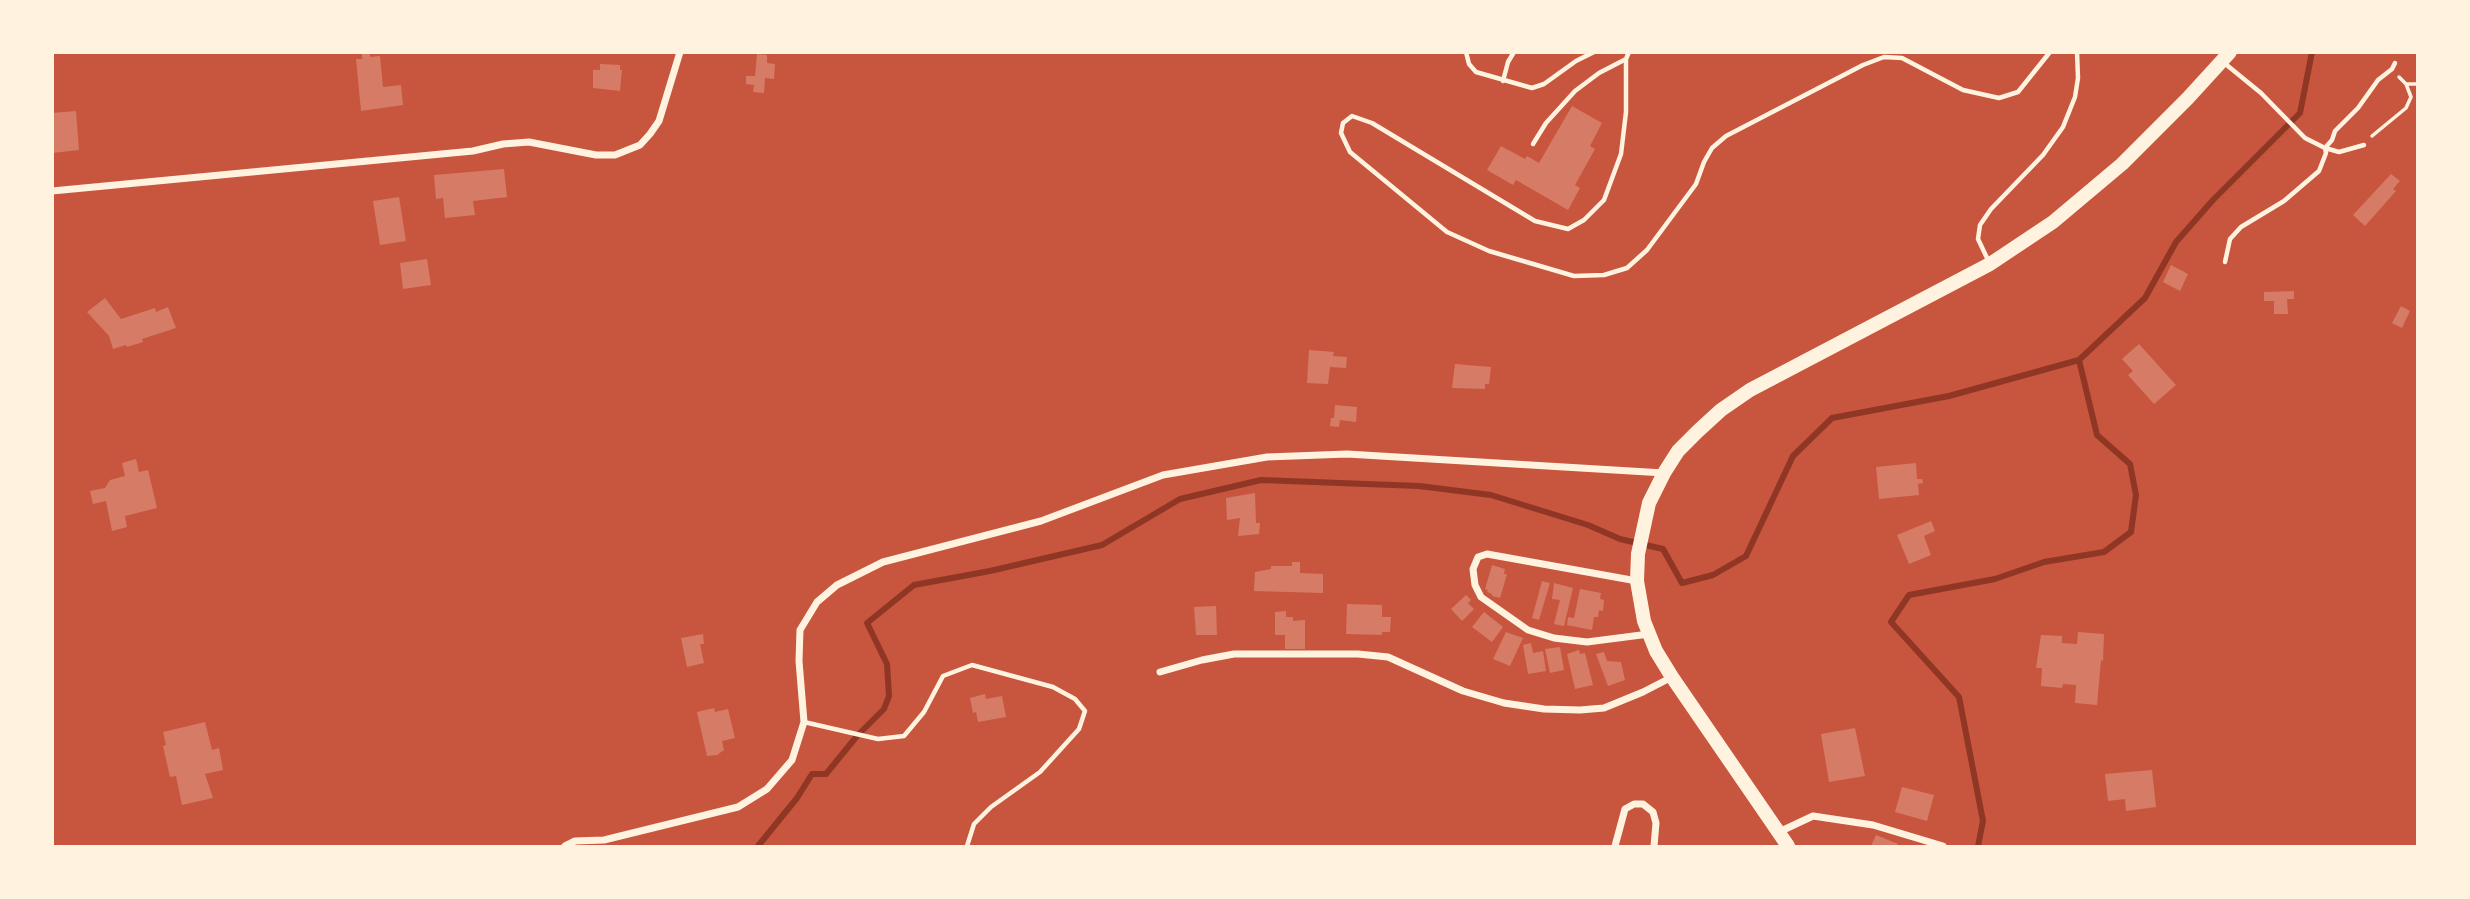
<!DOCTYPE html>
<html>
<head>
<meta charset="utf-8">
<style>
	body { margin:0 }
	#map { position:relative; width:2470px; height:899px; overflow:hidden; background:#c8553d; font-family:"Golos Text",sans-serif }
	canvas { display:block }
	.frame { position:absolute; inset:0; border:54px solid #fff3e0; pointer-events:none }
</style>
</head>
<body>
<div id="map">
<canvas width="2470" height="899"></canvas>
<div class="frame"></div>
</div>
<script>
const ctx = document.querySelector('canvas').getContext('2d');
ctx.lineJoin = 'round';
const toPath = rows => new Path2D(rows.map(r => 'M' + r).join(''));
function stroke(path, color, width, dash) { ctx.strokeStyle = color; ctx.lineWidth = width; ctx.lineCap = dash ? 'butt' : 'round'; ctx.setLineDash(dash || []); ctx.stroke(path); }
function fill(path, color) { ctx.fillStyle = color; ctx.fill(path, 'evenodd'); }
const stream = toPath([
	[758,846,797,798,812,774,826,774,857,736,884,709,889,696,887,664,867,623,914,585,990,571,1102,545,1180,499,1261,480,1419,486,1491,495,1588,525,1620,539,1663,549,1682,583,1713,575,1746,556,1793,456,1832,418,1949,396,2079,360],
	[1978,846,1983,821,1959,697,1891,622,1909,595,1995,579,2044,562,2104,552,2131,532,2136,495,2130,464,2097,435,2079,360,2145,298,2176,242,2213,200,2300,113,2312,52]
]);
const building = toPath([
	[362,52,370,52,370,57,380,56,383,87,401,85,403,105,361,111,356,59,362,59],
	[757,54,767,55,767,63,775,64,774,79,765,78,764,93,753,92,754,85,746,84,746,76,755,76],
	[600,64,620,65,620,70,622,70,620,91,593,88,593,70,600,70],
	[1572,106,1602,123,1590,146,1595,149,1575,185,1580,188,1568,210,1516,180,1513,185,1487,170,1501,146,1525,159,1527,156,1539,163],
	[76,111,79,150,52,153,52,113],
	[504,169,507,197,473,201,475,215,445,218,443,198,436,199,434,175],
	[2391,174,2400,181,2393,189,2396,191,2365,226,2353,215],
	[399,197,406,241,380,245,373,201],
	[427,259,431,285,403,289,400,263],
	[2171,265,2188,274,2180,291,2163,282],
	[2294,291,2294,299,2287,299,2288,314,2274,314,2274,301,2264,301,2264,292],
	[105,298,121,319,155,308,156,312,168,307,176,328,142,339,143,342,127,347,126,345,113,349,109,336,87,312],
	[2401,306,2410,311,2402,328,2392,323],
	[2139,344,2176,385,2154,404,2128,375,2133,371,2122,359],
	[1309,350,1334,352,1333,356,1347,357,1346,368,1330,367,1328,384,1307,383],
	[1455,364,1491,367,1489,384,1485,384,1485,389,1452,388],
	[1335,405,1357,407,1356,422,1340,420,1339,427,1330,426,1331,418,1334,418],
	[136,459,139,472,148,470,157,508,125,516,127,527,112,531,106,501,93,504,90,491,105,488,110,480,125,476,122,463],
	[1916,463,1917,479,1922,479,1923,483,1918,484,1919,495,1879,499,1876,467],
	[1255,493,1256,523,1260,523,1259,534,1238,536,1240,518,1227,520,1226,498],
	[1931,521,1935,531,1924,536,1931,555,1909,564,1897,535],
	[1292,562,1300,562,1300,573,1323,574,1323,593,1254,591,1255,572,1271,569,1271,566,1292,566],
	[1492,565,1505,569,1504,574,1507,574,1500,598,1492,596,1492,594,1487,592,1488,590,1485,589],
	[1542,581,1550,583,1539,620,1532,618],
	[1554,583,1573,588,1564,626,1554,624,1560,600,1552,599],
	[1580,589,1601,593,1600,599,1604,600,1603,611,1599,610,1598,617,1594,617,1592,630,1567,625,1568,617,1574,618],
	[1466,595,1471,600,1468,603,1474,609,1462,621,1451,609],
	[1347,604,1382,605,1382,617,1391,617,1390,632,1382,632,1382,635,1346,634],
	[1216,606,1217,635,1196,635,1194,607],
	[1286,611,1286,617,1293,617,1293,621,1305,620,1305,649,1285,649,1285,635,1275,635,1275,612],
	[1484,612,1503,627,1492,642,1472,627],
	[1506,632,1523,638,1510,666,1493,659],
	[2078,632,2104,634,2103,661,2101,660,2097,705,2075,703,2076,685,2063,684,2062,688,2041,686,2042,668,2036,668,2041,635,2062,636,2062,643,2077,644],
	[703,634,704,644,700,644,704,663,687,667,681,638],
	[1531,643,1533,653,1543,651,1546,671,1528,674,1523,645],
	[1560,647,1564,670,1550,673,1545,649],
	[1579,650,1580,654,1585,653,1593,685,1575,689,1567,654],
	[1604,652,1607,661,1621,662,1625,680,1608,686,1596,654],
	[985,694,986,699,1002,696,1006,717,978,722,976,712,973,713,970,698],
	[714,708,715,712,728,709,735,738,722,741,724,750,717,755,707,756,697,712],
	[205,722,212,750,219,748,223,770,205,774,213,798,182,805,176,776,170,777,163,746,166,745,163,732],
	[1855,728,1865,776,1829,782,1821,734],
	[2152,770,2156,807,2126,811,2125,799,2108,801,2105,774],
	[1902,787,1934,795,1927,821,1895,812],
	[1876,835,1898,844,1897,846,1871,846]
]);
const path = toPath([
	[2406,84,2418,84],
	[2372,136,2406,108,2411,97,2406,84,2399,77]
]);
const service = toPath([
	[1466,52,1469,64,1476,72,1532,88,1544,84,1576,61,1594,52],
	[1629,52,1626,59,1626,112,1621,154,1604,200,1584,220,1568,229,1535,221,1372,123,1352,116,1343,123,1341,133,1350,152,1447,232,1489,251,1574,276,1604,275,1627,268,1647,250,1696,184,1704,162,1712,148,1726,136,1863,65,1884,57,1902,58,1963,90,1999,98,2018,92,2050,52],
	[2223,62,2261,93,2305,138,2325,148,2326,153,2319,171,2284,201,2241,227,2230,239,2225,262],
	[1503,81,1508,62,1514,52],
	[1533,144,1546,123,1575,91,1599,73,1626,59],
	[2364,145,2339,152,2325,148,2332,140,2335,131,2358,108,2378,80,2392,69,2395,63],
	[1988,260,1978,239,1980,225,1991,209,2043,155,2063,127,2075,97,2078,78,2077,52],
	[804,722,878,739,904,736,924,712,943,676,972,665,1053,687,1075,699,1085,711,1079,729,1040,772,991,807,974,824,967,846]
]);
const minor = toPath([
	[52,191,473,151,503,144,529,142,596,155,615,155,640,145,650,134,659,121,680,52],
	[1637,581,1487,554,1478,557,1473,569,1475,585,1481,597,1528,630,1554,638,1587,642,1649,634],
	[1160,672,1202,660,1234,654,1358,654,1388,657,1463,691,1504,703,1544,709,1580,710,1604,708,1643,692,1672,677],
	[1779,832,1813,816,1873,825,1943,846],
	[565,846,575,841,604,840,738,807,767,789,792,760,804,722,799,661,800,630,817,602,837,585,883,562,1041,521,1163,475,1267,457,1347,454,1664,473],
	[1615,846,1625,809,1634,804,1643,804,1653,812,1656,823,1654,846]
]);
const primary = toPath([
	[1788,846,1672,677,1656,651,1644,621,1637,581,1638,554,1649,503,1664,473,1678,451,1698,431,1721,410,1750,390,1990,264,2053,222,2122,164,2188,98,2230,52]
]);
stroke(stream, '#8f3625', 6);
fill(building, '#d67c66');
stroke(path, '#fff3e0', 3.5);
stroke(service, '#fff3e0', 4.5);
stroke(minor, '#fff3e0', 7);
stroke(primary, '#fff3e0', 14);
</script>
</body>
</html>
